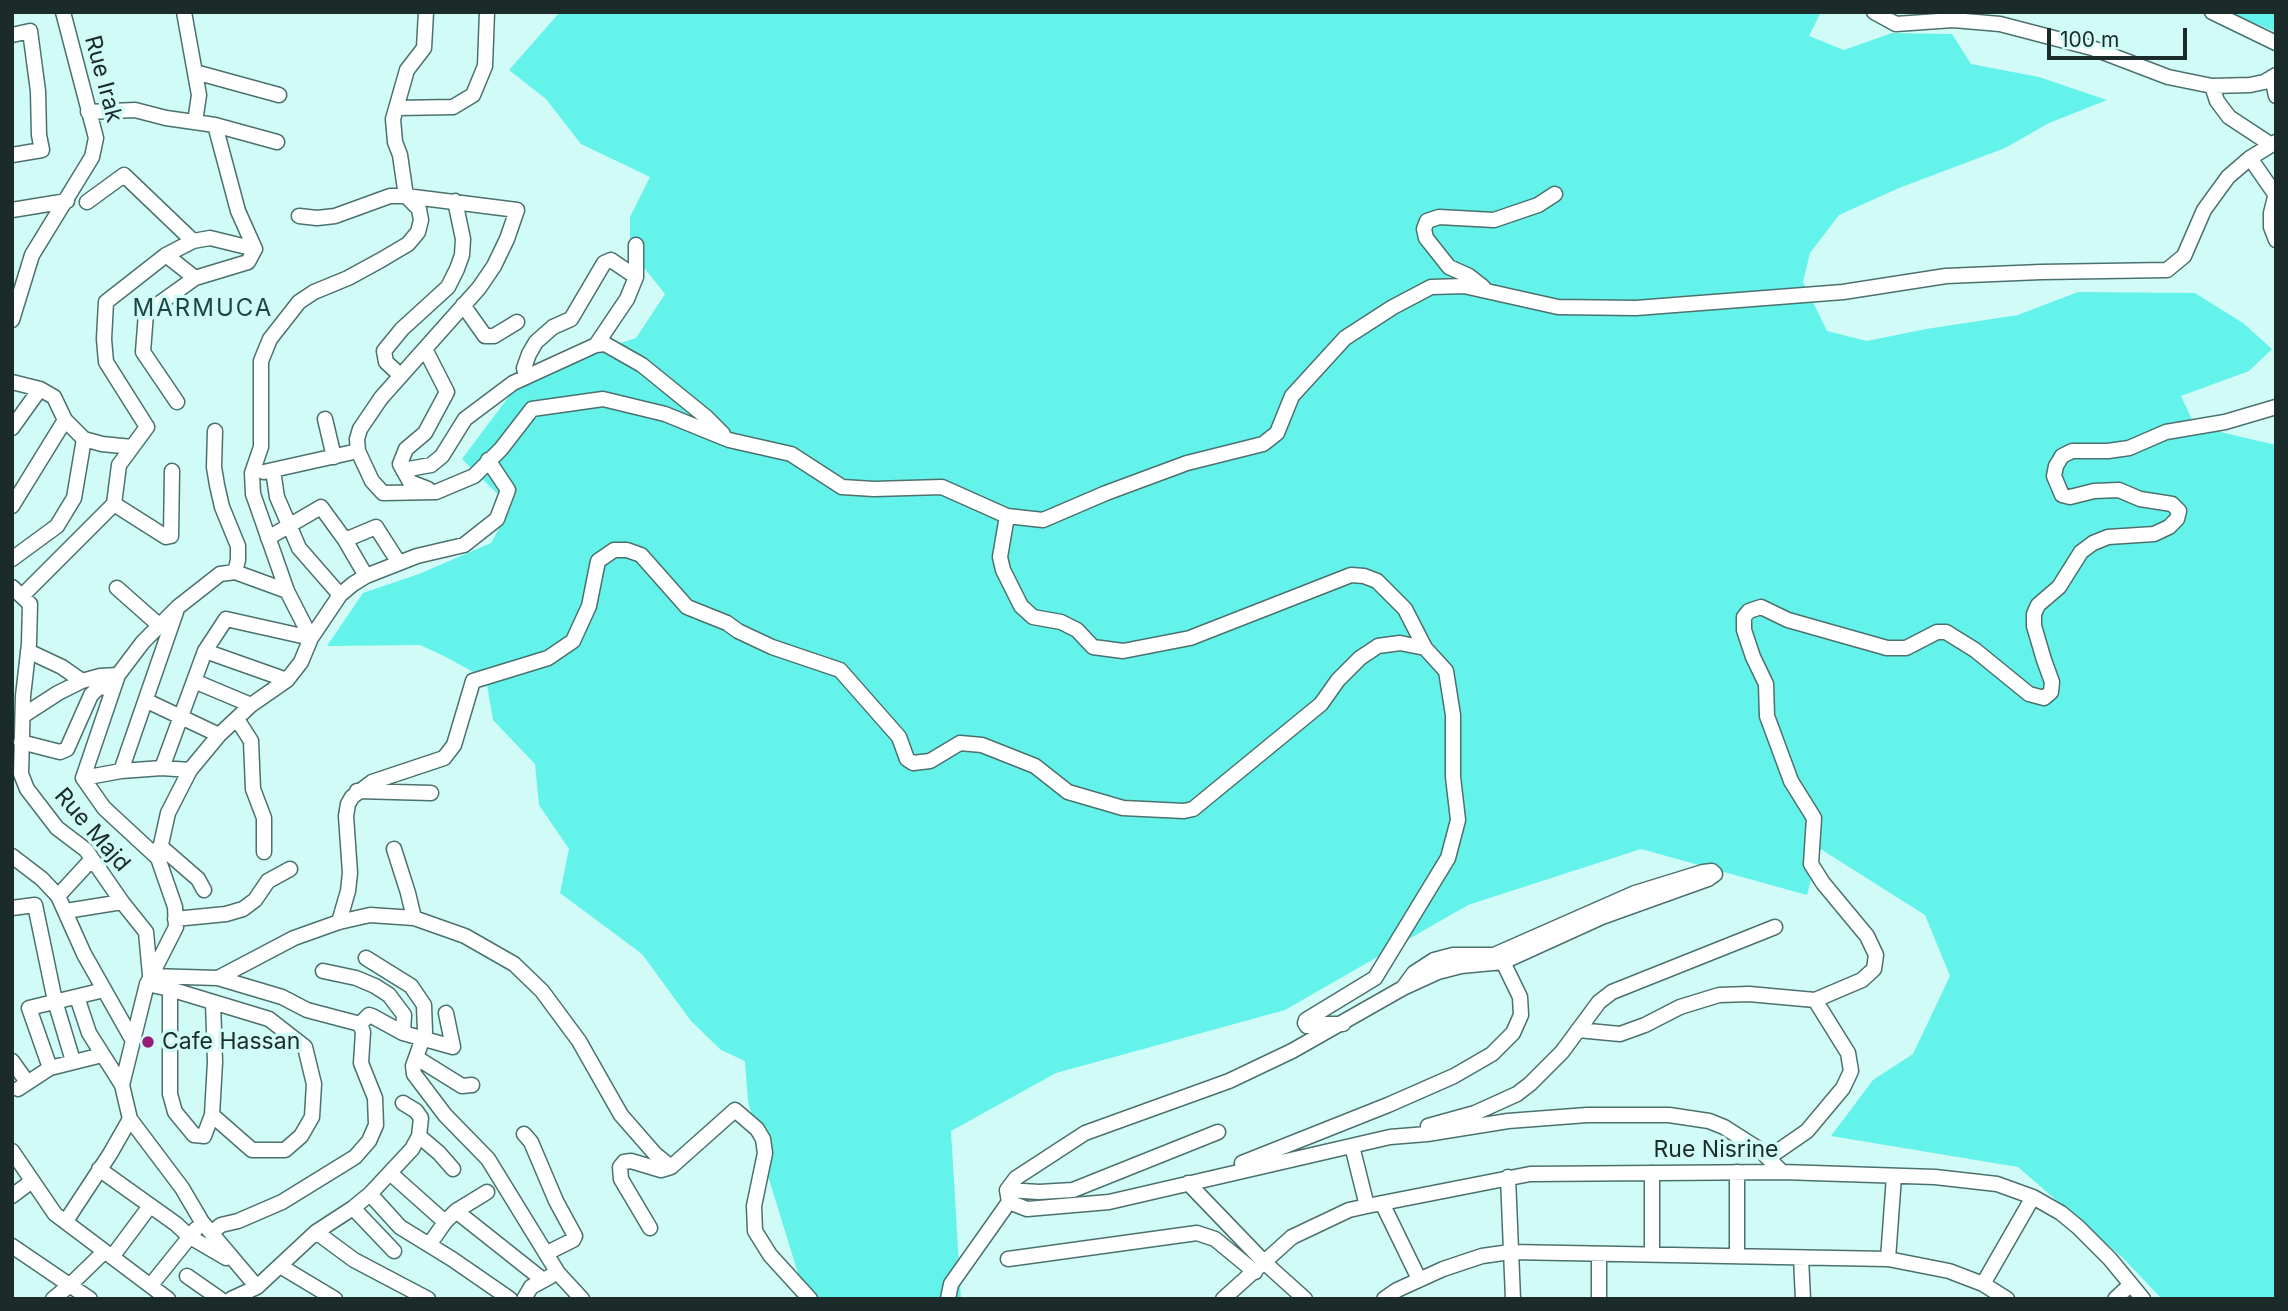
<!DOCTYPE html>
<html>
<head>
<meta charset="utf-8">
<style>
	body { margin:0 }
	#map { position:relative; width:2288px; height:1311px; overflow:hidden; background:#d1fbf7; font-family:Inter,sans-serif }
	canvas { display:block }
	.frame { position:absolute; inset:0; border:14px solid #1b2b2a; pointer-events:none }
	.scale { position:absolute; left:2047px; top:28px; width:140px; height:32px; box-sizing:border-box; border:4px solid #1b2b2a; border-top:0; padding-left:9px; font-size:21px; line-height:24px; white-space:nowrap; color:#1b2b2a; -webkit-text-stroke:5px #d1fbf7; paint-order:stroke }
</style>
</head>
<body>
<div id="map">
<canvas width="2288" height="1311"></canvas>
<div class="frame"></div>
<div class="scale">100 m</div>
</div>
<script>
const ctx = document.querySelector('canvas').getContext('2d');
ctx.lineJoin = 'round';
function fill(path, color) { ctx.fillStyle = color; ctx.fill(path, 'evenodd'); }
const toPath = rows => new Path2D(rows.map(r => 'M' + r).join(''));
function stroke(path, color, width, dash) { ctx.strokeStyle = color; ctx.lineWidth = width; ctx.lineCap = dash ? 'butt' : 'round'; ctx.setLineDash(dash || []); ctx.stroke(path); }
function drawText(font, color, halo, rows, align = 'center') {
  ctx.font = font + ' Inter,sans-serif'; ctx.lineWidth = 7; ctx.setLineDash([]); ctx.textBaseline = 'middle'; ctx.strokeStyle = halo; ctx.fillStyle = color; for (const [text, x, y, turn = 0] of rows) {
    ctx.save(); ctx.translate(x, y); ctx.rotate((+turn || 0) * Math.PI / 180); ctx.textAlign = isNaN(turn) ? turn : align; if (halo) ctx.strokeText(text, 0, 0); ctx.fillText(text, 0, 0); ctx.restore();
  }
}
const green = toPath([
	[560,12,1820,14,1809,36,1844,50,1892,33,1952,34,1971,64,2039,77,2107,100,2049,123,2005,148,1899,188,1839,215,1810,253,1803,282,1827,331,1867,341,1926,329,2018,315,2078,292,2195,293,2243,323,2272,349,2249,371,2181,396,2195,426,2276,445,2276,1299,2162,1299,2123,1258,2018,1167,1831,1136,1873,1080,1913,1054,1950,976,1925,915,1819,848,1807,895,1641,849,1468,905,1285,1010,1056,1073,951,1131,961,1299,821,1299,801,1283,768,1176,748,1101,745,1061,721,1050,691,1021,642,954,560,893,569,849,539,805,535,764,493,720,486,679,444,656,420,645,327,646,363,593,419,574,491,543,511,507,462,459,525,375,636,338,665,294,630,250,630,217,650,177,581,144,546,99,509,70],
	[2229,12,2276,12,2276,32]
]);
const minor = toPath([
	[184,12,199,95,195,122],
	[1874,12,1896,24,1953,20,2000,24,2092,48,2168,77,2212,86,2250,85,2264,82,2276,75],
	[2212,12,2276,43],
	[12,35,30,31,38,91,39,135,42,150,12,155],
	[195,72,279,95],
	[2272,77,2276,96],
	[2212,86,2217,101,2229,117,2270,144],
	[397,108,453,107,473,95,485,66,487,12],
	[88,112,135,110,166,118,215,125,277,142],
	[215,125,238,211,255,249],
	[2250,158,2275,194],
	[2276,193,2271,213,2271,227,2276,240],
	[87,202,124,175,193,241],
	[12,210,67,201],
	[299,216,317,218,335,216,390,196,406,196,517,210,507,239,494,266,479,288,381,398,360,429,357,439,358,451,372,481,383,493,436,492,474,476,501,449,532,409,603,399,665,414,729,440,791,454,842,487,874,489,942,487,1007,516,1043,520,1106,493,1187,463,1263,444,1277,433,1292,396,1345,338,1393,307,1431,287,1464,286,1558,307,1636,308,1843,292,1946,276,2041,272,2167,270,2184,256,2204,210,2228,177,2250,158,2276,142],
	[166,255,195,278,248,262,255,249],
	[1483,287,1469,276,1449,267,1426,238,1424,229,1427,221,1439,217,1494,220,1538,205,1555,194],
	[463,305,485,336,494,336,517,322],
	[12,320,32,255,92,157,96,138,63,12],
	[596,345,627,299,636,277,636,245],
	[425,349,447,392,425,433,406,449,400,464,410,482,428,489],
	[401,376,386,362,384,351,402,329,448,287,457,269,462,255,463,239,455,201],
	[526,377,524,368,529,354,536,342,553,327,571,319,604,263,611,260,636,277],
	[12,382,40,389,54,397,65,420,84,439,102,444,132,447],
	[177,402,143,352,146,313,195,278],
	[325,419,334,457],
	[12,428,40,389],
	[215,431,214,467,217,485,222,507,238,546,238,560,235,572],
	[403,470,431,465,442,456,465,419,513,383,596,345,605,344,642,365,706,417,723,434],
	[273,471,277,497,299,548,340,595],
	[264,472,358,451],
	[114,504,166,537,171,536,172,471],
	[12,506,65,420],
	[1007,516,1000,557,1003,570,1021,606,1033,617,1061,622,1077,630,1093,647,1123,651,1190,638,1351,575,1364,576,1377,581,1405,609,1425,648],
	[268,538,321,507,345,540,366,576],
	[345,540,376,527,399,563],
	[12,559,57,526,74,498,84,439],
	[12,587,30,604,29,644,23,696,21,774,27,789,57,828,86,850,122,902],
	[117,588,160,626],
	[23,595,114,504,119,465,147,427,106,362,104,339,106,302,166,255,193,241,210,238,255,249],
	[311,638,287,591,253,494,252,473,261,447,261,361,270,339,299,302,314,292,348,278,381,260,408,244,418,232,421,220,419,209,406,196,400,155,395,142,393,119,407,70,424,48,426,12],
	[28,651,62,667,82,681],
	[205,651,287,680],
	[118,675,83,778,104,808,158,858],
	[194,681,251,705],
	[147,701,219,735],
	[24,715,58,693,82,681,100,676,118,675,143,642,178,607,220,574,235,572,287,591],
	[237,719,251,741,253,789,264,818,264,852],
	[21,742,60,752,67,749,91,695,98,688,113,686],
	[162,768,205,651,226,619,311,638],
	[121,771,176,612],
	[83,778,121,771,162,768,190,770],
	[357,791,431,793],
	[160,846,198,879,204,890],
	[394,849,408,893,414,918],
	[12,856,42,879,58,896,84,954,132,1039],
	[58,896,92,859],
	[12,908,35,905,55,1001,73,1061],
	[66,911,122,902,146,932,150,975],
	[175,919,226,914,243,909,255,900,268,881,290,869],
	[339,922,348,891,350,873,346,816,348,804,352,797,372,782,444,758,454,745,473,681,548,658,573,641,589,606,598,561,614,550,627,550,641,555,687,607,727,623,738,631,772,647,840,670,899,737,907,759,913,763,930,761,960,743,982,745,1035,766,1068,792,1123,808,1184,811,1193,809,1321,704,1338,680,1360,658,1378,646,1400,643,1425,648,1446,671,1453,715,1453,777,1458,820,1448,858,1375,978,1306,1020,1305,1023,1307,1026,1322,1024,1343,1024],
	[366,958,411,986,424,1005,425,1032,413,1066,414,1074,445,1115,488,1159,558,1273,582,1299],
	[323,971,356,978,375,986,389,995,404,1015,403,1033],
	[150,976,218,978,294,938,339,922,370,915,414,918,465,936,514,964,542,991,579,1041,621,1115,656,1155,671,1167,735,1110,757,1129,763,1139,765,1153,754,1206,755,1231,770,1255,810,1299],
	[147,984,170,989,269,1019,305,1047,314,1084,312,1117,301,1136,285,1150,252,1150,212,1115],
	[170,989,170,1094,175,1112,194,1135,204,1136,212,1115,215,1062,213,1002],
	[77,997,89,1033,122,1085,130,1119,182,1188,202,1222,257,1287],
	[360,1024,369,1015,372,1016,403,1033,453,1047,446,1013],
	[1578,1030,1620,1034,1645,1025,1680,1007,1719,995,1749,994,1815,1000,1862,980,1874,969,1876,955,1867,936,1823,883,1811,864,1814,818,1791,781,1767,716,1766,684,1753,657,1744,630,1744,617,1749,611,1761,607,1788,620,1887,648,1906,648,1937,632,1946,632,1975,650,2029,694,2044,698,2051,692,2052,682,2044,660,2034,626,2034,614,2038,605,2059,587,2081,552,2093,543,2108,537,2154,534,2169,527,2177,519,2179,511,2172,504,2140,499,2119,490,2094,491,2070,497,2062,495,2054,476,2056,466,2062,456,2072,451,2108,451,2129,448,2166,432,2225,422,2276,407],
	[417,1058,462,1086,472,1085],
	[12,1061,27,1082],
	[50,1068,29,1008,104,990],
	[122,1085,147,984,176,927,175,907,158,858,168,813,190,770,219,735,251,705,287,680,301,662,311,638,340,595,353,584,366,576,417,556,464,545,497,519,508,490,488,460],
	[18,1089,50,1068,102,1055],
	[1428,1126,1475,1113,1517,1094,1530,1084,1562,1052,1599,1002,1612,992,1775,927],
	[524,1134,531,1142,556,1201,575,1236,573,1240,547,1253],
	[419,1136,439,1153,453,1169],
	[1352,1146,1367,1206],
	[12,1151,55,1214,168,1299],
	[1768,1158,1807,1131,1843,1088,1851,1071,1848,1053,1815,1000],
	[1242,1163,1388,1105,1454,1076,1492,1054,1513,1033,1521,1015,1520,997,1503,962],
	[99,1169,176,1224,190,1237,226,1258],
	[390,1173,445,1222,456,1211,543,1280],
	[1652,1173,1652,1254],
	[1508,1177,1513,1299],
	[1188,1183,1265,1263,1305,1299],
	[1007,1190,1039,1192,1073,1190,1218,1132],
	[370,1194,400,1227,452,1259,510,1299],
	[12,1196,32,1181],
	[1009,1202,1027,1209,1109,1202,1390,1137,1427,1134,1508,1121,1587,1115,1669,1115,1709,1121,1724,1127,1760,1150,1782,1172],
	[1382,1203,1419,1279],
	[353,1208,394,1251],
	[456,1211,487,1192],
	[66,1221,110,1154,130,1119],
	[650,1228,621,1179,620,1167,624,1162,631,1161,661,1170,671,1167],
	[316,1232,354,1260,428,1299],
	[211,1233,221,1225,238,1221,282,1202,355,1157,369,1141,376,1125,375,1098,361,1063,363,1032,360,1024,307,1010,282,997,218,978],
	[429,1245,445,1222],
	[12,1246,90,1299],
	[1599,1254,1599,1299],
	[1737,1256,1737,1172],
	[112,1257,150,1206],
	[1801,1258,1803,1299],
	[1008,1259,1197,1233,1215,1239,1255,1272],
	[1888,1259,1894,1176],
	[280,1266,335,1299],
	[187,1276,220,1299],
	[1983,1284,2033,1197],
	[151,1285,196,1229],
	[53,1299,70,1285,104,1252],
	[231,1299,257,1287,316,1232,353,1208,370,1194,412,1149,419,1136,421,1118,416,1111,403,1103],
	[524,1299,531,1287,551,1276],
	[948,1299,951,1284,1009,1202,1007,1190,1016,1178,1085,1133,1229,1081,1292,1051,1403,988,1438,972,1461,966,1503,962,1602,917,1708,879,1715,874,1712,871,1703,872,1635,893,1494,955,1453,955,1434,960,1414,973,1403,988],
	[1223,1299,1292,1237,1349,1210,1367,1206,1530,1174,1782,1172,1935,1177,1997,1184,2033,1197,2061,1213,2078,1227,2110,1259,2143,1299],
	[1384,1299,1397,1290,1443,1269,1482,1256,1510,1252,1888,1259,1949,1271,1983,1284,2007,1299],
	[2115,1299,2130,1285]
]);
const markers = [
	[148,1042,7,"#961e7a"]
];
const streetNames = [
	["Rue Irak",103,79,75],
	["Rue Majd",92,830,49],
	["Rue Nisrine",1716,1150]
];
const poiNames = [
	["Cafe Hassan",162,1042]
];
const neighbourhoodNames = [
	["MARMUCA",203,309]
];
fill(green, '#64f3ea');
stroke(minor, '#4b716e', 17);
stroke(minor, '#fff', 14);
for (const [x, y, r, color] of markers) { const dot = new Path2D(); dot.arc(x, y, r, 0, 2 * Math.PI); ctx.fillStyle = color; ctx.fill(dot); stroke(dot, '#d1fbf7', 2.5); }
drawText('23px', '#1b2b2a', '#d1fbf7', streetNames);
drawText('23px', '#1b2b2a', '#d1fbf7', poiNames, 'left');
ctx.letterSpacing = '2px';
drawText('24px', '#1f4542', '#d1fbf7', neighbourhoodNames);
ctx.letterSpacing = '0px';
</script>
</body>
</html>
